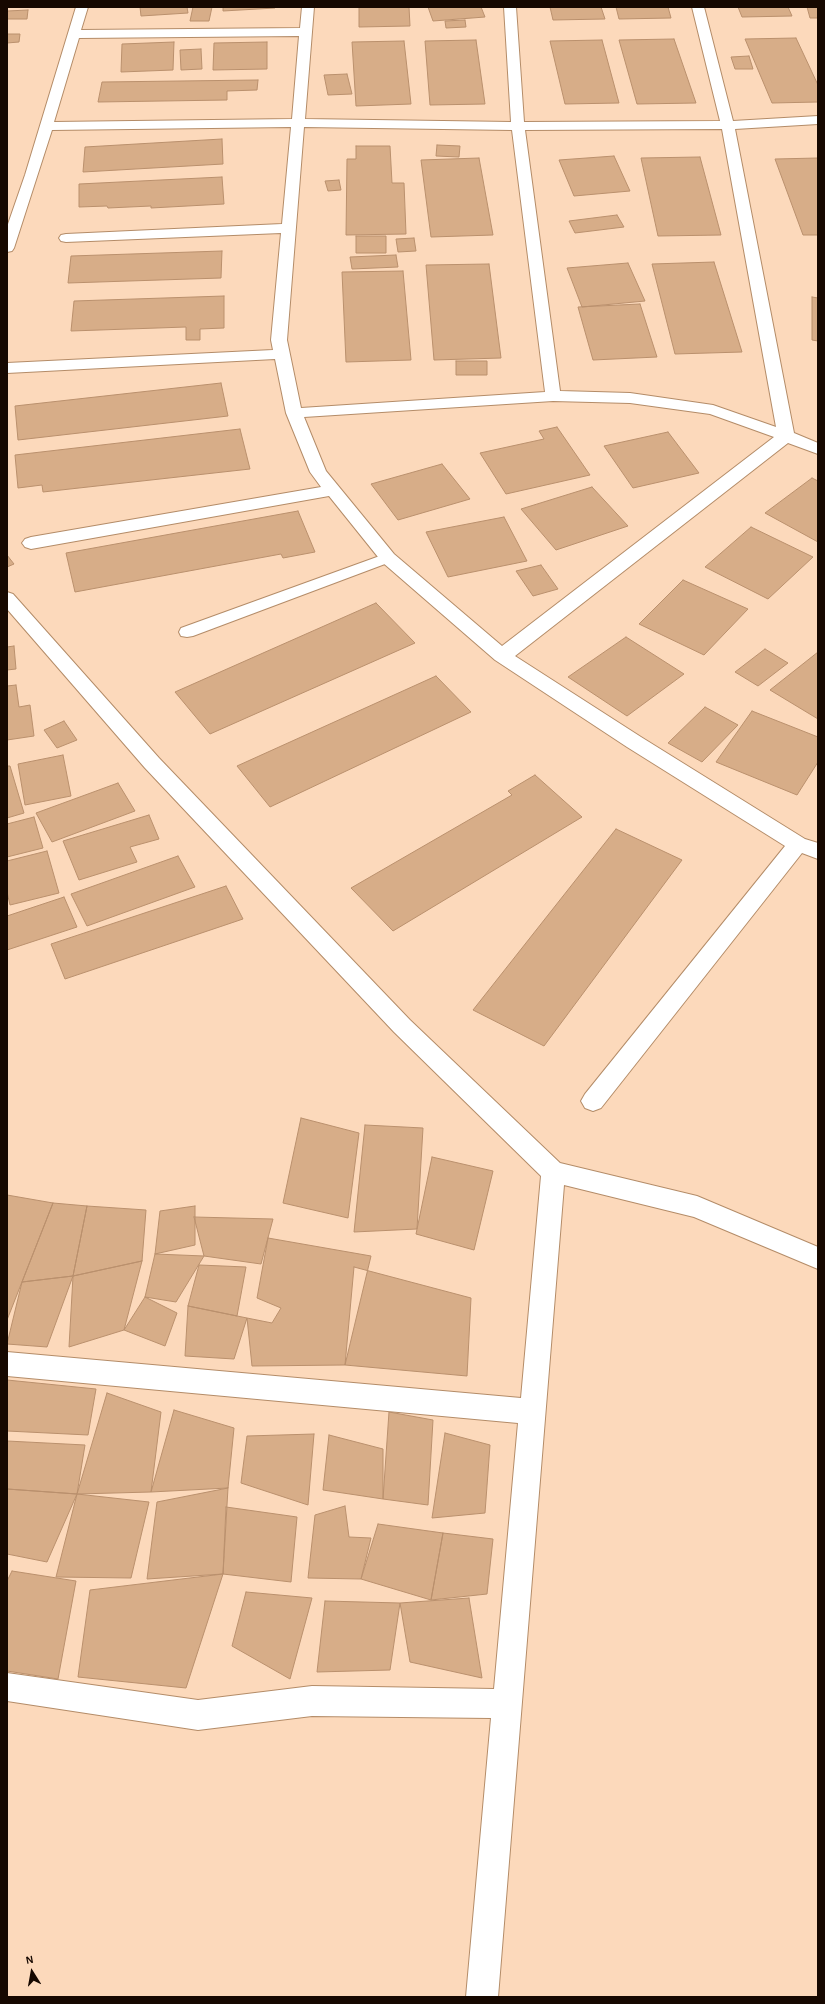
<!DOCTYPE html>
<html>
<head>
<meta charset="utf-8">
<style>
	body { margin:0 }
	#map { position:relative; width:825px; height:2004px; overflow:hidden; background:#fcd9bb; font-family:"Alegreya Sans",sans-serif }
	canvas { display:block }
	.frame { position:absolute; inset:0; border:8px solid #160800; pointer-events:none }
	.north { position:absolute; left:12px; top:1952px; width:40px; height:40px; -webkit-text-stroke:3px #fcd9bb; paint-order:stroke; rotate:349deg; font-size:11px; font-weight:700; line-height:16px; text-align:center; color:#160800 }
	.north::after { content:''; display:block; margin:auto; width:14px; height:18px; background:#160800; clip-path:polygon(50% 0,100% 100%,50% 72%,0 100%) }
</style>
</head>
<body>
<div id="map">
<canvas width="825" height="2004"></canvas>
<div class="frame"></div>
<div class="north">N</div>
</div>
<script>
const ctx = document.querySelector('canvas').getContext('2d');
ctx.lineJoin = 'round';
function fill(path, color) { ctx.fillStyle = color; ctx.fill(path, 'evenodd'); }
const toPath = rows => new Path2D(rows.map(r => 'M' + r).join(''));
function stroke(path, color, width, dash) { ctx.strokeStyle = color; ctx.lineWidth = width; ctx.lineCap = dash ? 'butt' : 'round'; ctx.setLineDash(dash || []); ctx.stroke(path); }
const building = toPath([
	[140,7,187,7,188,13,141,16,140,7],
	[193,7,212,7,209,21,190,21,193,7],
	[223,7,275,7,275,8,223,11,223,7],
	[359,7,409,7,410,26,359,27,359,7],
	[428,7,481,7,485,17,433,21,428,7],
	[550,7,601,7,605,19,553,20,550,7],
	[616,7,668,7,671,18,619,19,616,7],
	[738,7,788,7,792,16,742,17,738,7],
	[807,7,818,7,818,18,810,18,807,7],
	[28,10,27,19,7,19,7,11,28,10],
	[465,20,466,27,446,28,445,21,465,20],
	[7,34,20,34,19,42,7,43,7,34],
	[796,38,818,85,818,102,772,103,745,39,796,38],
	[674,39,696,103,637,104,619,40,674,39],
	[476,40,485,104,430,105,425,41,476,40],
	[602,40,619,103,565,104,550,41,602,40],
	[404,41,411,104,356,106,352,42,404,41],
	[174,42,173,70,121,72,122,44,174,42],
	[267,42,267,69,213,70,214,43,267,42],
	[201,49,202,69,181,70,180,50,201,49],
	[749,56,753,69,735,69,731,57,749,56],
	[347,74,352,94,328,95,324,75,347,74],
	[258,80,257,90,227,91,227,100,98,102,102,82,258,80],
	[222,139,223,164,83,172,85,147,222,139],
	[437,145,460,146,459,157,436,156,437,145],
	[356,146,390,146,392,183,404,183,406,234,346,235,347,159,356,159,356,146],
	[614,156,630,191,574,196,559,160,614,156],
	[700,157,721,235,658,236,641,158,700,157],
	[479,158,493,235,431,237,421,160,479,158],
	[818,158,818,235,803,235,775,159,818,158],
	[222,177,224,204,151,208,151,206,108,208,107,206,79,207,79,184,222,177],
	[339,180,341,190,328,191,325,181,339,180],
	[617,215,624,227,575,233,569,221,617,215],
	[356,236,386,236,386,253,356,253,356,236],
	[414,238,416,251,398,252,396,239,414,238],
	[222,251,221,278,68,283,71,256,222,251],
	[396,255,398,267,352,269,350,257,396,255],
	[714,262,742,352,675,354,652,264,714,262],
	[628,263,645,301,582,307,567,268,628,263],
	[489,264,501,358,434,360,426,265,489,264],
	[403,271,411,360,346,362,342,272,403,271],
	[224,296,224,328,200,329,200,340,186,340,186,327,71,331,74,301,224,296],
	[812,297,818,298,818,341,812,340,812,297],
	[640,304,657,357,593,360,578,307,640,304],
	[456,361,487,361,487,375,456,375,456,361],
	[221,383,228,416,18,440,15,406,221,383],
	[557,427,590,475,506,494,480,453,544,439,539,431,557,427],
	[240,429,250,469,43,492,42,485,18,488,15,455,240,429],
	[668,432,699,473,633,488,604,446,668,432],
	[442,464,470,499,398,520,371,484,442,464],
	[812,478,818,481,818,542,765,513,812,478],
	[592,487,628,526,556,550,521,509,592,487],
	[298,511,315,552,283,558,281,554,75,592,66,553,298,511],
	[504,517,527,561,448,577,426,532,504,517],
	[751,527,813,557,768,599,705,567,751,527],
	[7,555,14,564,7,567,7,555],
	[541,565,558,589,533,596,516,571,541,565],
	[683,580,748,609,704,655,639,624,683,580],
	[376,603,415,643,210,734,175,692,376,603],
	[626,637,684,674,627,716,568,677,626,637],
	[14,646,16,669,7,670,7,647,14,646],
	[765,649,788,663,758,686,735,672,765,649],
	[818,652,818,719,770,690,818,652],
	[436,676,471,712,270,807,237,766,436,676],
	[16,685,19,707,30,705,34,736,7,740,7,686,16,685],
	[705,707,738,725,702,762,668,743,705,707],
	[752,711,818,737,818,762,797,795,716,762,752,711],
	[64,721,77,740,57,748,44,730,64,721],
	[63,755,71,796,25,805,18,764,63,755],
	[7,766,10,766,24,813,7,818,7,766],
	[535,775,582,817,393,931,351,888,512,795,508,791,535,775],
	[118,783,135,811,52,842,36,813,118,783],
	[149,815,159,839,130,847,137,862,79,880,63,841,149,815],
	[34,817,43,848,7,857,7,824,34,817],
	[616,829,682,860,544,1046,473,1010,616,829],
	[47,851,59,893,10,905,7,892,7,861,47,851],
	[178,856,195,887,87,926,71,894,178,856],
	[226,886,243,919,65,979,51,944,226,886],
	[64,897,77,927,7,950,7,916,64,897],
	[301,1118,359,1133,348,1218,283,1203,301,1118],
	[365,1125,423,1128,417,1229,354,1232,365,1125],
	[432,1157,493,1171,474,1250,416,1234,432,1157],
	[7,1195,53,1203,7,1320,7,1195],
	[53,1203,87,1206,73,1276,22,1282,53,1203],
	[87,1206,146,1210,142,1261,73,1276,87,1206],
	[195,1206,195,1245,155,1254,160,1211,195,1206],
	[194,1217,273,1219,261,1264,204,1256,194,1217],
	[268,1238,371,1256,345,1365,252,1366,247,1318,272,1323,281,1308,257,1298,268,1238],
	[155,1254,204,1256,176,1302,145,1297,155,1254],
	[142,1261,124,1330,69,1347,73,1276,142,1261],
	[199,1265,246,1267,237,1316,188,1306,199,1265],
	[354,1267,471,1298,467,1376,345,1365,354,1267],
	[73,1276,47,1347,7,1344,22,1282,73,1276],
	[145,1297,177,1313,165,1346,124,1330,145,1297],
	[188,1306,247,1318,234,1359,185,1356,188,1306],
	[7,1380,96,1389,88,1435,7,1431,7,1380],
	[107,1393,161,1412,151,1492,77,1494,107,1393],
	[174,1410,234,1428,228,1488,151,1492,174,1410],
	[389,1412,433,1420,428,1505,383,1499,389,1412],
	[445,1433,490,1445,485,1513,432,1518,445,1433],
	[314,1434,308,1505,241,1483,247,1436,314,1434],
	[329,1435,383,1449,383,1499,323,1490,329,1435],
	[7,1441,85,1445,77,1494,7,1489,7,1441],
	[228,1488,223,1574,147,1579,157,1502,228,1488],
	[7,1489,77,1494,47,1562,7,1554,7,1489],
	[77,1494,149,1502,131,1578,56,1577,77,1494],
	[345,1506,349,1537,371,1538,361,1579,308,1578,315,1515,345,1506],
	[226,1507,297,1517,291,1582,223,1574,226,1507],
	[378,1524,443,1533,431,1600,361,1579,378,1524],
	[443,1533,493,1539,487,1594,431,1600,443,1533],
	[12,1571,76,1581,58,1679,7,1671,7,1581,12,1571],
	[223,1574,186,1688,78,1677,90,1590,223,1574],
	[246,1592,312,1598,290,1679,232,1646,246,1592],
	[469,1598,482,1678,410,1662,400,1603,469,1598],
	[325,1601,400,1603,390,1670,317,1672,325,1601]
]);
const lane = toPath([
	[388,553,393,555,396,558,393,561,193,636,187,637,181,636,179,632,181,628,388,553]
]);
const street = toPath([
	[76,7,88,7,81,30,300,28,302,7,314,7,305,119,511,122,504,7,516,7,524,122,720,121,692,7,704,7,733,121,818,116,818,124,735,129,794,433,818,443,818,454,788,443,515,656,641,737,805,839,818,843,818,859,802,853,601,1108,593,1111,585,1108,581,1101,585,1094,785,846,627,747,495,660,382,562,329,496,31,549,25,547,22,543,25,539,31,537,321,487,310,472,286,413,275,359,7,373,7,363,273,350,271,340,281,233,66,242,61,241,59,238,61,235,66,234,282,224,291,127,52,130,14,248,12,251,7,252,7,227,25,175,76,7],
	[299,36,292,119,54,122,79,38,299,36],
	[304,127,512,130,545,392,301,408,287,340,304,127],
	[722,129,776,427,713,405,630,393,560,391,525,130,722,129],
	[553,401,630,403,710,414,774,437,502,646,394,554,326,471,304,417,553,401],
	[7,592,13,594,159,758,410,1020,560,1163,697,1196,818,1247,818,1269,694,1217,564,1185,498,1997,466,1997,491,1718,312,1716,198,1730,7,1701,7,1673,198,1700,312,1686,494,1689,518,1423,7,1376,7,1352,521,1398,541,1176,394,1032,145,768,7,609,7,592]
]);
fill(building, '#d7ad88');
stroke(building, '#ba906d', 1);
stroke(lane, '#b48c68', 2);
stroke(street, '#b48c68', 2);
fill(lane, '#fff');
fill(street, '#fff');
</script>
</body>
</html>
